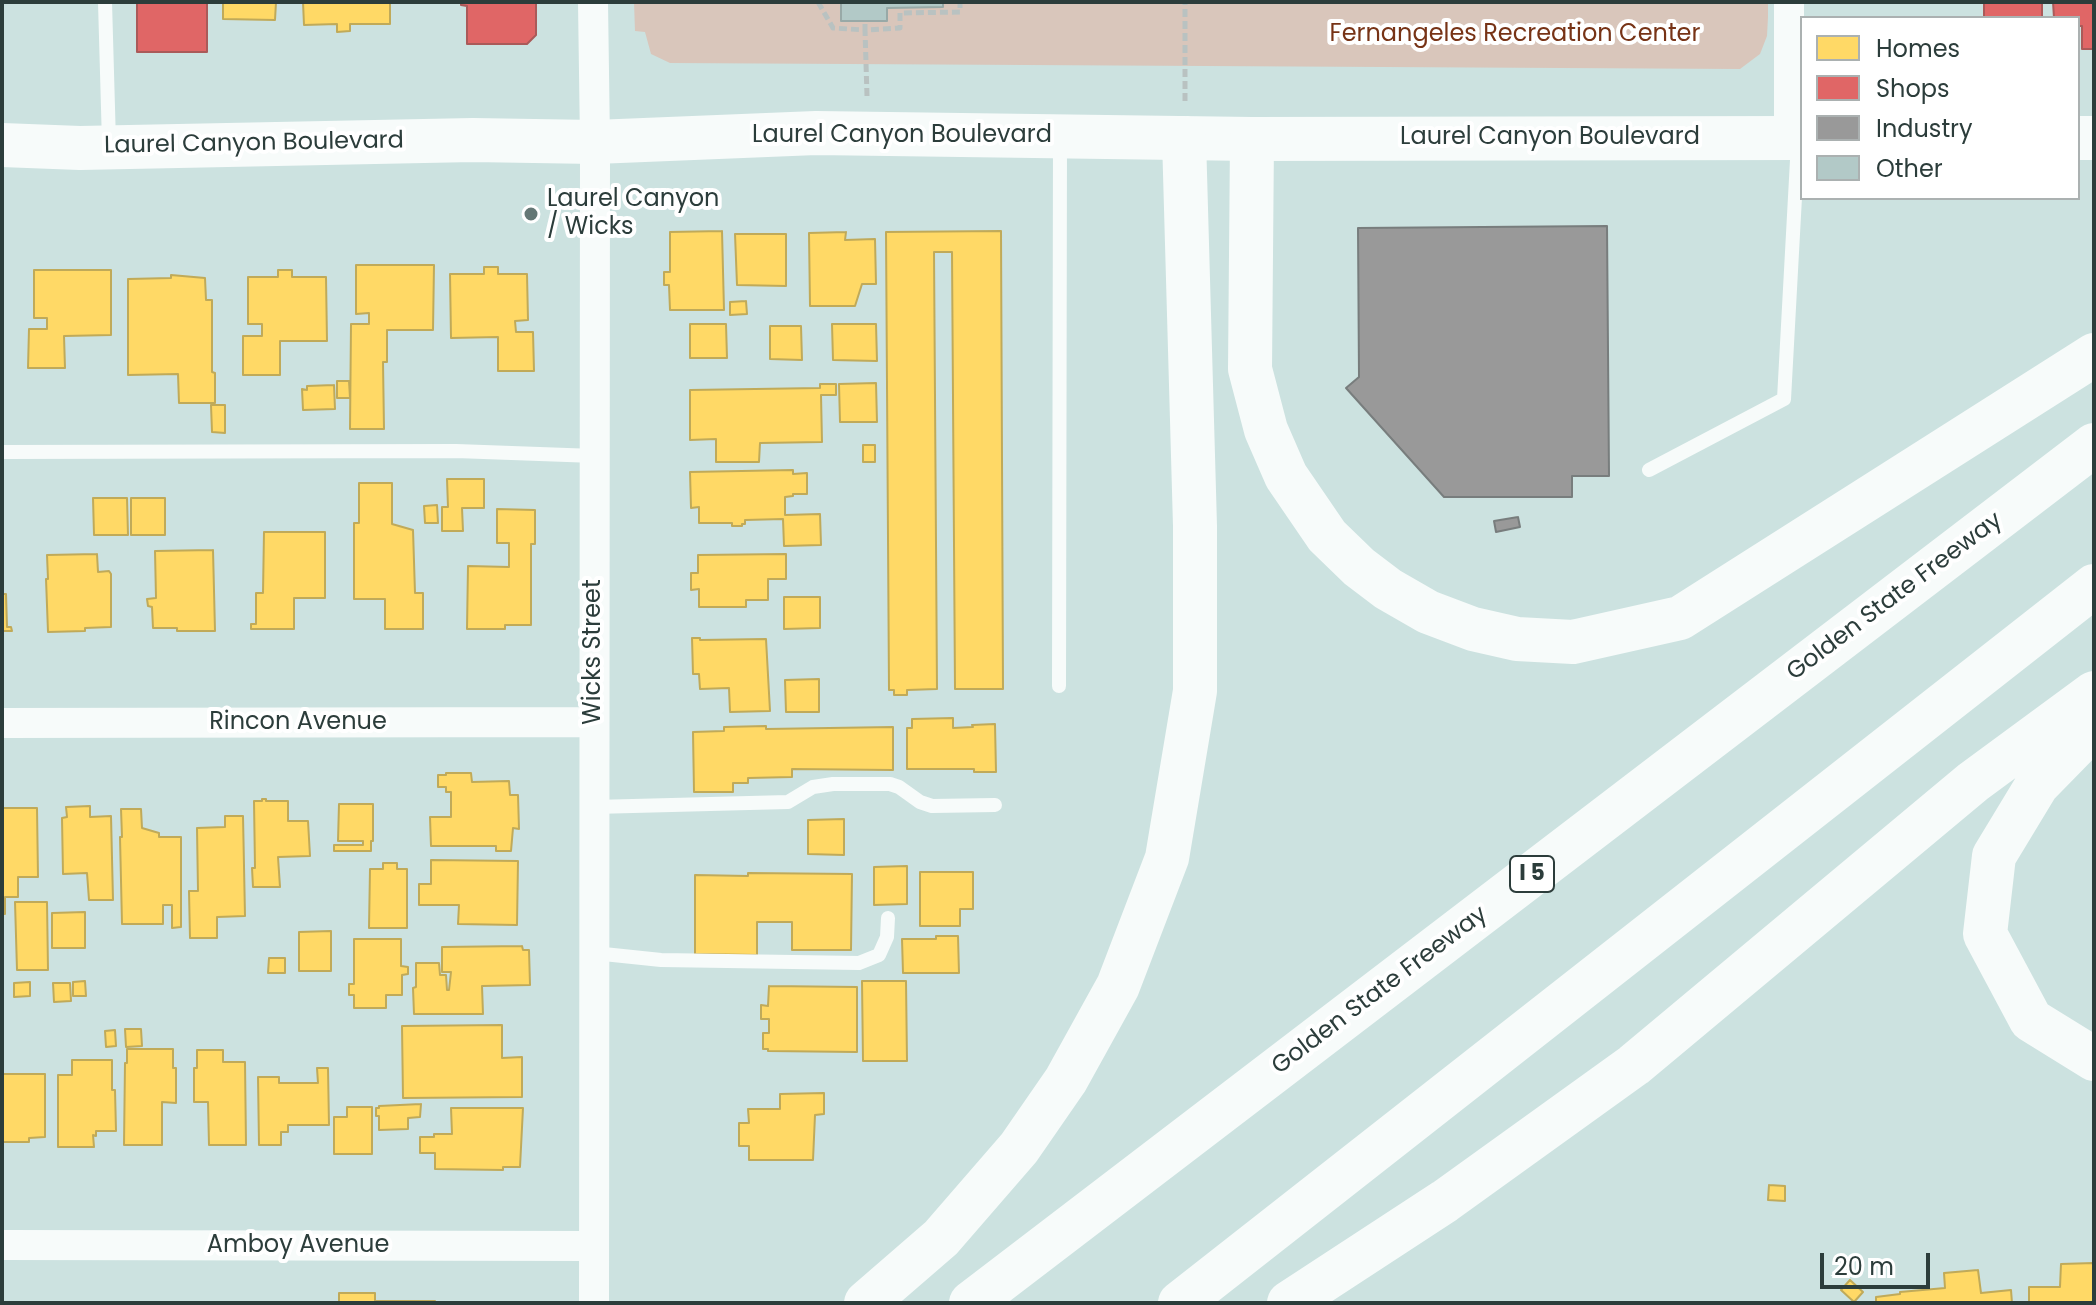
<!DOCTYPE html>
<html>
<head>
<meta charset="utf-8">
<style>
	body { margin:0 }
	#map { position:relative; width:2096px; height:1305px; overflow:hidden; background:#cce2e0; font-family:Poppins,sans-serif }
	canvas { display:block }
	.frame { position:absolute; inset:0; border:4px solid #2c3d3b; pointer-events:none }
	.legend { position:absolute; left:1800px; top:16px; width:280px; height:184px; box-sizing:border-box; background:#fff; border:2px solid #abb1b1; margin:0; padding:10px 14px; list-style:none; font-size:24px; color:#2c3d3b }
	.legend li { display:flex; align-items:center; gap:16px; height:40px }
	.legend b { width:40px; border:2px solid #abb1b1 }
	.scale { position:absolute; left:1820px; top:1253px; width:110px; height:36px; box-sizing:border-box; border:4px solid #2c3d3b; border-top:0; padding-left:10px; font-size:24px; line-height:28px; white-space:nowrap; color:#2c3d3b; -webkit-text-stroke:6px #fff; paint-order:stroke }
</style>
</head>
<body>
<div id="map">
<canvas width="2096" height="1305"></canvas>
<div class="frame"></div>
<ul class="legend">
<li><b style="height:22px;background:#ffd966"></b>Homes</li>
<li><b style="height:22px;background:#e06666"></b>Shops</li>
<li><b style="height:22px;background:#999"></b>Industry</li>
<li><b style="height:22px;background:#b2c9c7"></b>Other</li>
</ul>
<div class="scale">20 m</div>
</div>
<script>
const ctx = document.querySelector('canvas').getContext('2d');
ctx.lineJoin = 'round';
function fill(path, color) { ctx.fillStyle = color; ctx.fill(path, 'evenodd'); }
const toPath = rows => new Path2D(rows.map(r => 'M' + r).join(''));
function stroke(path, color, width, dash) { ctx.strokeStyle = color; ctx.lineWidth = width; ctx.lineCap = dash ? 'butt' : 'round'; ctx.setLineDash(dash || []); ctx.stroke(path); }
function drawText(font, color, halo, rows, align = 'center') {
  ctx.font = font + ' Poppins,sans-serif'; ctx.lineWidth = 8; ctx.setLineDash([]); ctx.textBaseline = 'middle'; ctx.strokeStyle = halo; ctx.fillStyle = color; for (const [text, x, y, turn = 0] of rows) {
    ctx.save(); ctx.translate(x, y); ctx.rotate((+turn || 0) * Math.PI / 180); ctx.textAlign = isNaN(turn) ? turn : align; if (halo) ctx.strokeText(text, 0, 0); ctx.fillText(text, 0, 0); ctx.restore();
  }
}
const green = toPath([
	[634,2,1768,2,1768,17,1767,36,1760,54,1740,69,670,63,651,54,645,32,635,31]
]);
const homes = toPath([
	[223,2,276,2,275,20,223,19,223,2],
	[303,2,390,2,390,24,350,24,350,31,337,32,337,24,304,25,303,2],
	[722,231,724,310,670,310,669,285,664,285,664,272,670,272,670,232,722,231],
	[1001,231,1003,689,955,689,952,252,934,252,937,689,907,690,907,695,894,695,894,690,889,690,886,232,1001,231],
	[846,232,845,240,875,239,876,284,862,284,855,306,810,306,809,233,846,232],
	[735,234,786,234,786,286,737,285,735,234],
	[356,265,434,265,433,330,387,330,387,362,383,362,384,429,350,429,351,324,369,324,369,313,356,314,356,265],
	[484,267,498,267,498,274,527,274,528,320,515,321,516,332,533,332,534,371,498,371,498,337,451,338,450,274,484,274,484,267],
	[34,270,111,270,111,335,64,336,65,368,28,368,29,329,47,329,47,318,34,318,34,270],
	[278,270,292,270,292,277,326,277,327,341,280,341,280,375,243,375,243,336,262,336,262,324,248,324,248,277,278,277,278,270],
	[171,275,205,278,206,300,212,300,212,372,215,373,215,403,179,403,178,374,128,375,128,279,171,278,171,275],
	[746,301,747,314,730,315,730,302,746,301],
	[690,324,726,324,727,358,690,358,690,324],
	[832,324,876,324,877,361,833,360,832,324],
	[770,326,801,326,802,360,770,359,770,326],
	[337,381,349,381,350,398,337,398,337,381],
	[876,383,877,422,840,422,839,384,876,383],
	[820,384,836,384,836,395,821,395,822,442,760,443,759,462,716,462,716,439,690,440,690,390,820,388,820,384],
	[334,385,335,409,303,410,302,389,307,390,307,386,334,385],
	[211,405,225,405,225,433,212,432,211,405],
	[863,445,875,445,875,462,863,462,863,445],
	[793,470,793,474,807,473,807,494,793,494,793,496,785,497,785,515,820,514,821,545,784,546,783,519,745,520,745,524,742,524,742,526,732,526,732,523,699,523,699,507,691,508,690,472,793,470],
	[447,479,484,479,484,508,462,508,463,531,442,531,442,507,448,507,447,479],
	[359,483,392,483,392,524,413,530,415,593,423,593,423,629,385,629,385,599,354,599,354,523,359,523,359,483],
	[93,498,127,498,128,535,94,535,93,498],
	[131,498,165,498,165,535,131,535,131,498],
	[437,505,438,523,425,523,424,506,437,505],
	[497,509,535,510,535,544,531,544,531,625,505,625,505,629,467,629,468,566,509,567,509,543,497,543,497,509],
	[264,532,325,532,325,598,294,598,294,629,251,629,251,624,256,624,256,593,263,593,264,532],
	[213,550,215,631,177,631,177,628,153,628,152,607,148,606,147,599,156,598,155,551,213,550],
	[97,554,98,572,109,571,111,574,111,627,85,628,85,631,48,632,46,579,48,579,47,555,97,554],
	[786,554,786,579,768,579,768,600,746,600,746,607,699,607,699,589,691,590,691,573,698,573,698,555,786,554],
	[2,594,6,594,7,627,11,627,12,631,2,631,2,594],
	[784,597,820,597,820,628,784,629,784,597],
	[692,638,700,638,700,640,766,639,770,711,730,712,729,688,700,689,699,674,693,674,692,638],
	[819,679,819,712,786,712,785,680,819,679],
	[953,718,953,728,973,727,972,725,995,724,996,772,974,772,974,769,907,769,907,728,912,728,912,719,953,718],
	[766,726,766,729,893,727,893,770,792,769,792,777,748,778,748,783,733,783,733,792,694,792,693,732,724,731,724,727,766,726],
	[446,773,471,773,472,782,509,781,510,795,518,795,519,829,513,828,511,851,496,851,496,846,431,846,430,817,451,817,451,792,446,792,446,787,438,787,438,775,446,775,446,773],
	[262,799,266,799,266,801,288,801,288,821,308,821,310,856,278,857,280,887,253,887,252,868,255,868,254,801,262,801,262,799],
	[339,804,373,804,373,841,371,841,371,851,334,851,334,845,363,845,363,841,338,841,339,804],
	[90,806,90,817,111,816,113,900,89,900,87,873,63,874,62,818,67,817,66,807,90,806],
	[2,808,37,808,38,877,18,877,18,897,5,897,5,914,2,914,2,808],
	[121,809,141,809,142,828,159,833,159,837,181,837,181,927,172,928,172,905,163,905,163,924,122,924,120,837,122,837,121,809],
	[225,816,243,816,245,916,217,917,217,938,190,938,189,891,198,891,197,828,225,827,225,816],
	[844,819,844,855,808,854,808,820,844,819],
	[431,860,518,861,517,925,458,924,459,905,419,905,419,884,431,884,431,860],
	[383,863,397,863,397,869,407,869,407,928,369,928,370,869,383,869,383,863],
	[907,866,907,904,874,905,874,867,907,866],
	[920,872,973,872,973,909,960,909,960,926,920,926,920,872],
	[748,873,852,874,851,950,792,950,792,922,757,922,757,955,695,954,695,875,748,876,748,873],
	[15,902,47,902,48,970,17,970,15,902],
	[85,912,85,948,52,948,52,913,85,912],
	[331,931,331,971,299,971,299,932,331,931],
	[936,936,958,936,959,973,903,973,902,939,936,939,936,936],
	[354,939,401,939,401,966,408,967,408,974,402,975,402,995,386,995,386,1008,354,1008,354,995,349,995,349,984,354,984,354,939],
	[522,946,523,950,529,950,530,985,482,986,483,1014,414,1014,413,988,416,987,416,963,439,963,440,975,446,975,447,990,449,990,451,972,442,972,442,947,522,946],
	[269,958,285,958,285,973,268,973,269,958],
	[85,981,86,996,73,996,73,982,85,981],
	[862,981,906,981,907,1061,863,1061,862,981],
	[30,982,30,996,14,997,14,983,30,982],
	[53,983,70,983,71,1001,54,1002,53,983],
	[769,986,857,987,857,1052,768,1051,768,1049,763,1049,763,1033,769,1033,769,1019,761,1019,761,1005,768,1006,769,986],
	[502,1025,502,1058,522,1057,522,1097,403,1098,402,1026,502,1025],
	[125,1029,141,1029,142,1046,126,1047,125,1029],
	[115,1030,116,1046,106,1047,105,1031,115,1030],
	[127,1049,173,1049,173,1068,176,1068,176,1103,162,1102,162,1145,124,1145,125,1063,127,1063,127,1049],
	[197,1050,223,1050,223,1062,245,1062,246,1145,209,1145,208,1102,194,1102,194,1068,197,1068,197,1050],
	[72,1060,112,1060,112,1090,115,1090,116,1131,96,1131,96,1136,93,1135,94,1147,58,1147,58,1075,72,1075,72,1060],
	[317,1068,328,1068,329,1125,288,1125,288,1132,281,1132,281,1145,259,1145,258,1077,279,1077,279,1083,318,1083,317,1068],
	[2,1074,45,1074,45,1137,29,1138,29,1142,2,1142,2,1074],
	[824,1093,824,1114,815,1115,813,1160,749,1160,749,1146,739,1146,739,1123,749,1123,748,1109,780,1109,780,1094,824,1093],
	[421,1104,420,1117,408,1118,408,1129,379,1130,379,1116,376,1116,376,1108,379,1108,379,1106,421,1104],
	[347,1107,372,1107,372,1154,334,1154,334,1117,347,1117,347,1107],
	[451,1108,523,1108,520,1167,503,1167,503,1170,435,1169,435,1153,420,1153,420,1137,434,1137,434,1134,452,1134,451,1108],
	[1769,1185,1785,1186,1785,1201,1768,1200,1769,1185],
	[2094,1263,2094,1303,2029,1303,2029,1287,2060,1287,2061,1264,2094,1263],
	[1978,1270,1981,1293,2011,1290,2012,1303,1876,1303,1876,1297,1900,1294,1900,1292,1945,1288,1944,1273,1978,1270],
	[1850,1280,1863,1292,1854,1302,1841,1290,1850,1280],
	[339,1293,375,1293,375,1301,435,1301,435,1303,339,1303,339,1293]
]);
const shops = toPath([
	[137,2,207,2,207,52,137,52,137,2],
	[461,2,536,2,536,35,527,44,467,44,467,6,461,5,461,2],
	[1984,2,2042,2,2042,18,1984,18,1984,2],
	[2053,2,2094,2,2094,49,2082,49,2082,26,2078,26,2078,18,2054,18,2053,2]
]);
const industry = toPath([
	[1607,226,1609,476,1572,476,1572,497,1444,497,1346,388,1359,377,1358,228,1607,226],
	[1518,517,1520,527,1496,532,1494,521,1518,517]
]);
const building = toPath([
	[841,2,943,2,943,7,887,8,887,21,841,21,841,2]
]);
const path = toPath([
	[818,2,833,28,865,30,865,21],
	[867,96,865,30,900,28,900,13,960,12,960,2],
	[1185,101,1185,2]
]);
const lane = toPath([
	[105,2,109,143],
	[2,452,456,451,595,456],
	[1649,470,1784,399,1798,142],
	[1059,686,1060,140],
	[594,807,788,802,813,787,833,784,890,784,899,787,920,802,932,806,995,805],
	[594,953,661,960,859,963,879,955,887,937,888,918]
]);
const street = toPath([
	[593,2,595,142,594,1303],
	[1789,2,1789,138],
	[2,723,594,722],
	[2,1245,593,1246]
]);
const primary = toPath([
	[2078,138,2094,138],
	[2,145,80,148,473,140,595,142,816,133,1252,139,1802,138]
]);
const highway = toPath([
	[1252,139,1250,369,1266,430,1286,476,1327,536,1359,567,1388,589,1428,612,1473,629,1517,639,1573,642,1680,618,2094,355],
	[2094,727,2037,785,1994,856,1985,934,2031,1020,2094,1059],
	[866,1303,941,1238,1019,1148,1066,1080,1118,986,1167,858,1195,691,1195,526,1184,138],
	[971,1303,2094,445],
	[1180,1303,2094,586],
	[1289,1303,1445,1201,1634,1065,1973,782,2094,693]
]);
const markers = [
	[531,214,8,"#647775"]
];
const shields = [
	[1532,874,44]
];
const shieldNames = [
	["I 5",1532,874]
];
const parkNames = [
	["Fernangeles Recreation Center",1515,35]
];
const streetNames = [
	["Laurel Canyon Boulevard",902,136],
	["Laurel Canyon Boulevard",1550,138],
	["Laurel Canyon Boulevard",254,144,-1],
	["Golden State Freeway",1895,597,-37],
	["Wicks Street",594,652,-90],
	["Rincon Avenue",298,723],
	["Golden State Freeway",1380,991,-37],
	["Amboy Avenue",298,1246]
];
const poiNames = [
	["Laurel Canyon",547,200],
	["/ Wicks",547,228]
];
fill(green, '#d9c6bb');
fill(homes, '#ffd966');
stroke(homes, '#c0aa59', 2);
fill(shops, '#e06666');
stroke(shops, '#aa5a59', 2);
fill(industry, '#999');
stroke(industry, '#787d7d', 2);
fill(building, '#b2c9c7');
stroke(building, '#98a9a7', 2);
stroke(path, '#b9c2c1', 5, [8, 4]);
stroke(lane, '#f7fbfa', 14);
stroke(street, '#f7fbfa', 30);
stroke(primary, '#f7fbfa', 44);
stroke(highway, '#f7fbfa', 44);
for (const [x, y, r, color] of markers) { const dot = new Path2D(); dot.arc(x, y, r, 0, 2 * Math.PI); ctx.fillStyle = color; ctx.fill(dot); stroke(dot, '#fff', 3); }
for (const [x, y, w] of shields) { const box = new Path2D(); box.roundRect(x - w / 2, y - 18, w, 36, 6); ctx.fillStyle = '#fff'; ctx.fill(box); stroke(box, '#2c3d3b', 2); }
drawText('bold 22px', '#2c3d3b', null, shieldNames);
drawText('24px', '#773316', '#fff', parkNames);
drawText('24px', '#2c3d3b', '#fff', streetNames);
drawText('24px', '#2c3d3b', '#fff', poiNames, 'left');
</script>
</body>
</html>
